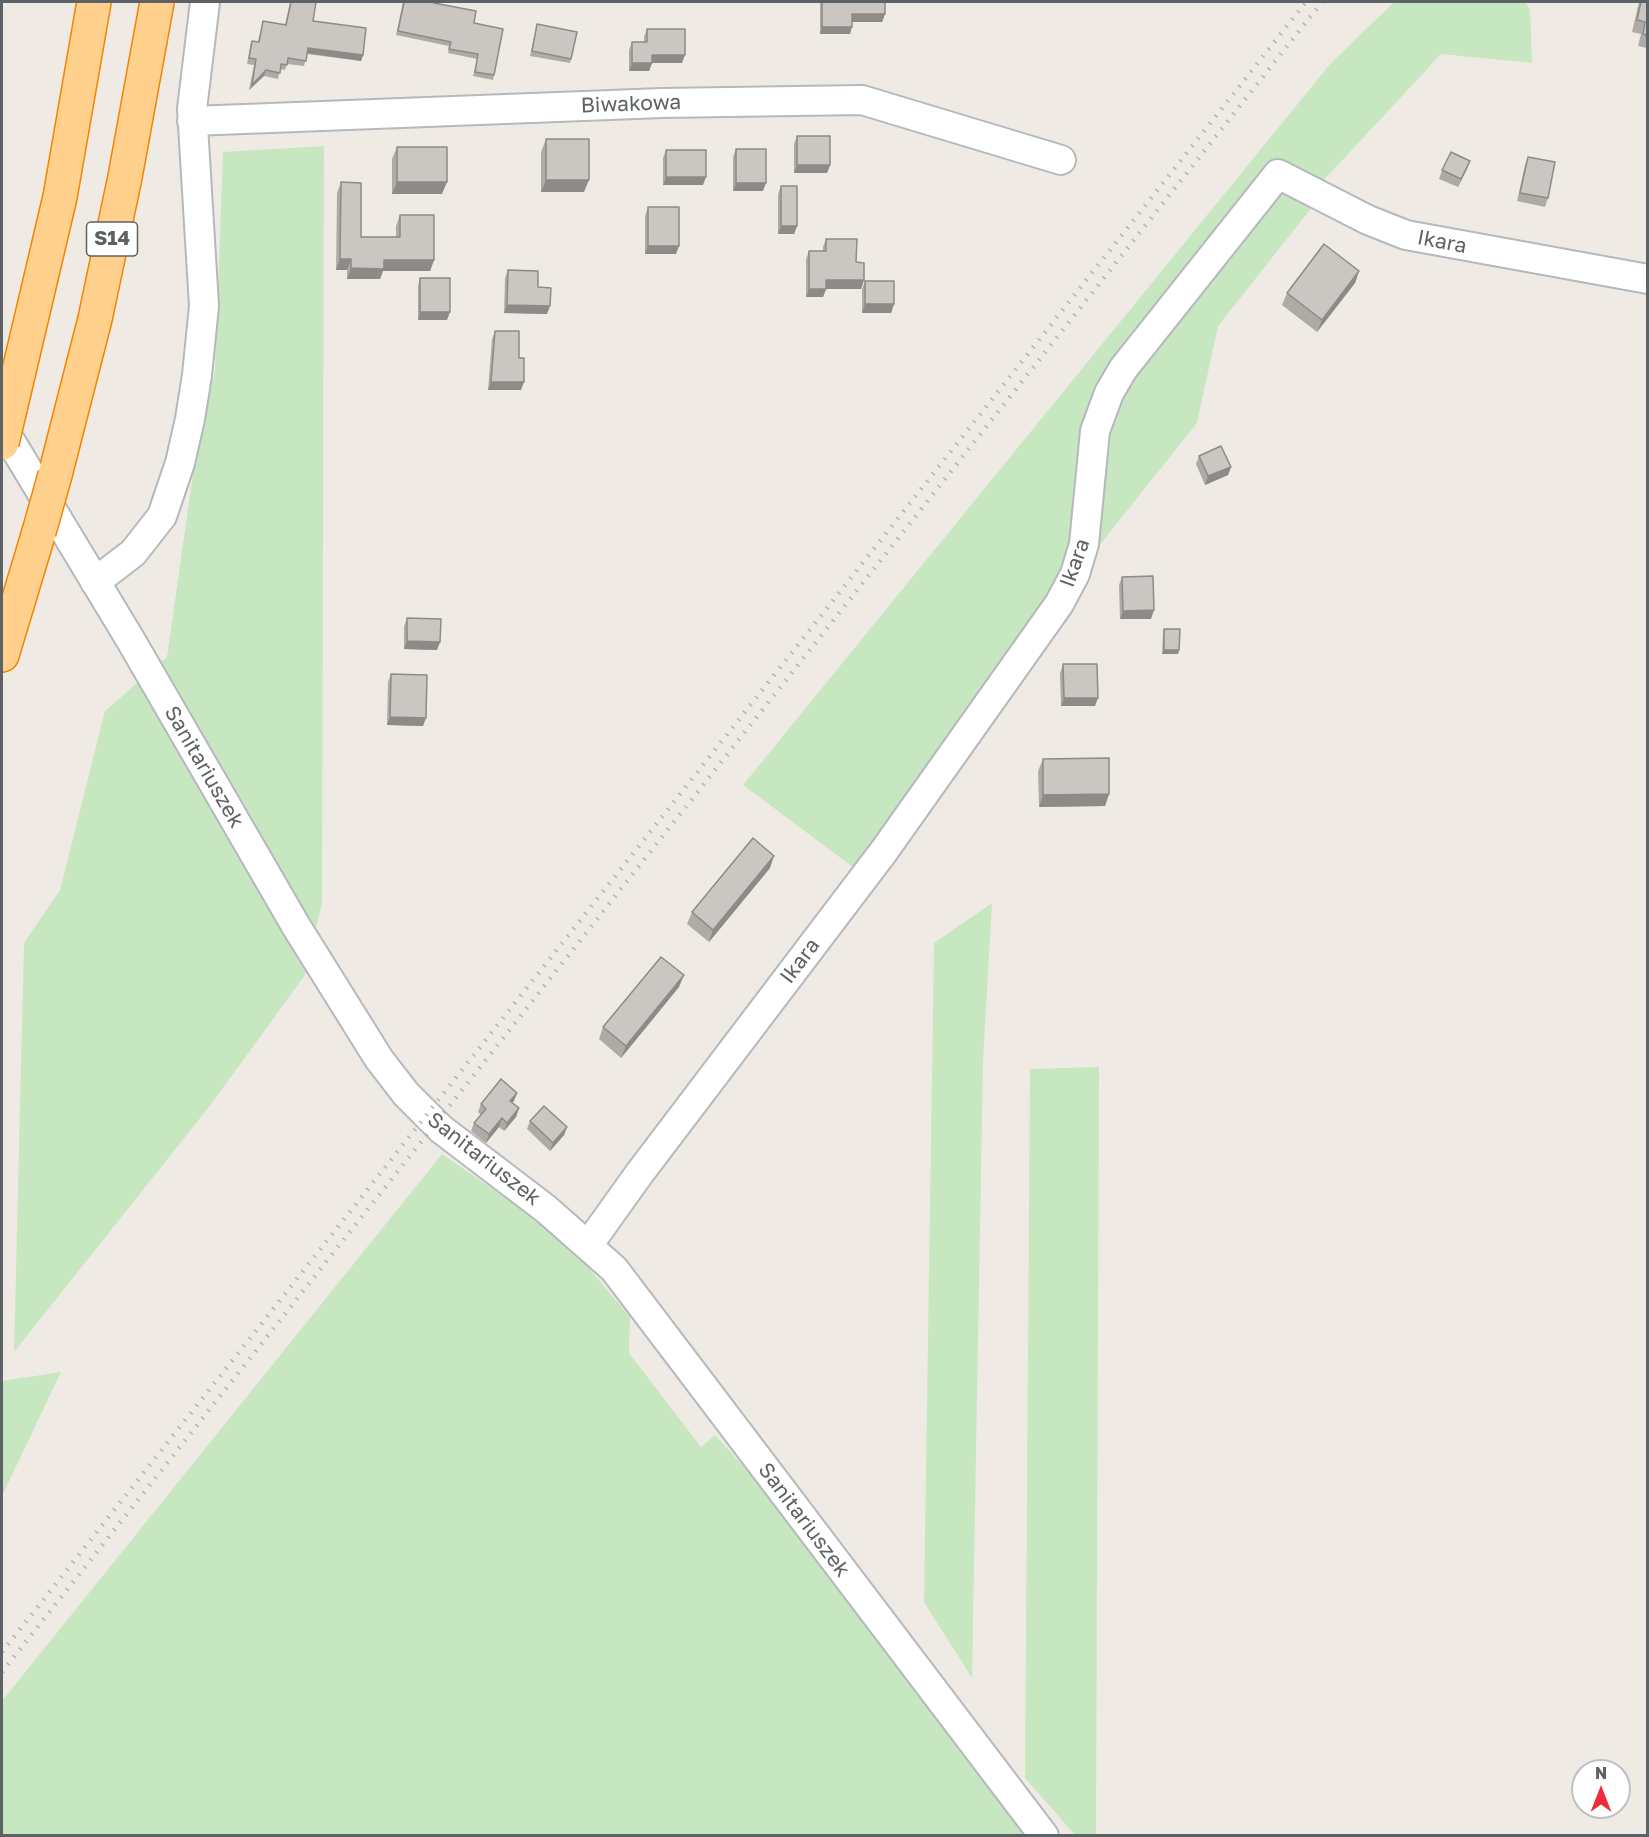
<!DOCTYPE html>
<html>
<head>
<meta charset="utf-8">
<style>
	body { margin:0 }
	#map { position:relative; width:1649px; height:1837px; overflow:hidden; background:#efebe4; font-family:"Golos Text",sans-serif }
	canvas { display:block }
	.frame { position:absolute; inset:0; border:3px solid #5c6265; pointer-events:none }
	.north { position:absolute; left:1571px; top:1759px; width:60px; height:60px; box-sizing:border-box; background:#fff; border:2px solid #bec0c1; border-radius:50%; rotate:0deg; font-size:16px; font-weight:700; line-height:24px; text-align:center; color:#5c6265 }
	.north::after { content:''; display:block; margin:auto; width:21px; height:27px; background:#ee2c3a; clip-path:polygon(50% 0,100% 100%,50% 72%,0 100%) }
</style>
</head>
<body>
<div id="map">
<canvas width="1649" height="1837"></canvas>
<div class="frame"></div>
<div class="north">N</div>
</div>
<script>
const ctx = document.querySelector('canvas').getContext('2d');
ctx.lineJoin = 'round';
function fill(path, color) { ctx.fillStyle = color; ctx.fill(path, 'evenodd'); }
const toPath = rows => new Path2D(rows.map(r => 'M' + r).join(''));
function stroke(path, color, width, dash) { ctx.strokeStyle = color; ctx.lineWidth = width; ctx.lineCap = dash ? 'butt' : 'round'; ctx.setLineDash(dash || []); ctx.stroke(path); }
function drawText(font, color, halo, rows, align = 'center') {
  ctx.font = font + ' "Golos Text",sans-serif'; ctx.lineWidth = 6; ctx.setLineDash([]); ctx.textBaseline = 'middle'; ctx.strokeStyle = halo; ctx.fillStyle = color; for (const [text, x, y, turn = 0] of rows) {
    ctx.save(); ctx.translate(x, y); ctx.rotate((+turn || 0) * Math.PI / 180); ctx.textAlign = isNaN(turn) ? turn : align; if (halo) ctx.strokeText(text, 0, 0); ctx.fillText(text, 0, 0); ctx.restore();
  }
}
const green = toPath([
	[1394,2,1526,2,1530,10,1532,63,1441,54,1323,181,1313,206,1218,326,1197,423,972,705,858,871,743,785,1331,63],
	[324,146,322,903,305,975,212,1103,14,1352,24,943,60,890,105,711,167,657,195,460,215,370,223,152],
	[992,903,983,1061,972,1678,924,1602,934,943],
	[1099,1067,1096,1835,1076,1836,1025,1778,1030,1069],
	[442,1154,583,1251,587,1266,630,1317,629,1353,701,1447,715,1435,762,1487,1025,1835,2,1836,2,1701],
	[61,1372,2,1496,2,1381]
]);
const minor = toPath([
	[192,121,662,103,862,100,1061,160],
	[2,427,130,639,296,926,379,1059,406,1094,441,1129,546,1209,614,1269,1044,1836],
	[95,582,133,553,162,516,180,463,190,419,197,375,204,306,192,109,205,2],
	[589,1244,639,1174,884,851,1059,604,1075,574,1084,544,1095,431,1109,393,1123,369,1278,174,1368,220,1406,235,1648,279]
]);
const highway = toPath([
	[10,409,60,197,94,2],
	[55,475,95,319,125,177,157,2],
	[2,655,39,532]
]);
const rail = toPath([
	[2,1652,1306,2],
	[2,1672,1322,2]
]);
const highwayBridge = toPath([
	[2,443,10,409],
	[39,532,55,475]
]);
const wall = toPath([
	[290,2,316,2,313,21,363,55,361,61,307,54,304,66,287,64,285,70,280,69,278,79,264,76,249,90,254,65,247,64,250,47,252,41,258,42,263,21,285,25],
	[403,2,434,2,434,3,474,23,494,75,493,80,473,76,477,59,448,53,449,46,396,35],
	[820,2,885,2,885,14,882,22,852,22,850,34,820,34],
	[1639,2,1647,2,1647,48,1638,46,1641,34,1632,32],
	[537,24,571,59,570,63,530,56],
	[647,29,682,63,652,63,649,71,629,71,629,50,632,42,644,42,644,37],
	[797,136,830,165,827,173,794,173,794,144],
	[546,139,584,192,541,192,541,152],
	[397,147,442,194,392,194,392,159],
	[736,149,763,191,733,191,733,157],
	[666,150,703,185,663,185,663,158],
	[1528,157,1548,198,1545,207,1517,201,1525,165],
	[1470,161,1458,187,1439,179,1442,170],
	[341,182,361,237,396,237,396,226,400,215,434,260,430,271,383,271,380,279,347,279,347,270,336,270,337,193],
	[781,186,797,226,794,234,778,234,778,194],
	[648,207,676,254,645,254,645,216],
	[826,239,856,262,864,280,861,289,826,289,823,297,806,297,806,259,809,251,823,251,823,247],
	[508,270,538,287,547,314,504,313,505,278],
	[1359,271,1355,283,1317,332,1282,305,1287,293],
	[420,278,447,320,418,320,418,286],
	[865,281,894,304,891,313,862,313,862,289],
	[495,331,519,358,521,390,488,390,492,339],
	[1199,456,1231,467,1228,475,1205,485,1196,464],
	[1122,577,1151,619,1120,619,1119,585],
	[407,618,440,642,437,650,404,649,404,626],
	[1164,629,1179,650,1178,654,1162,654,1163,633],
	[1063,664,1095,706,1061,706,1060,673],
	[391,674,423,726,387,725,388,682],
	[1043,759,1109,794,1105,806,1039,807,1038,771],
	[770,868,709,942,687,924,692,912],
	[679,987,621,1058,599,1039,603,1027],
	[517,1093,512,1103,519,1108,516,1117,504,1131,499,1127,486,1143,471,1131,474,1123,481,1115,478,1112,481,1104],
	[530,1121,567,1127,564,1135,550,1151,527,1129]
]);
const shadedWall = toPath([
	[852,14,885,14,882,22,850,22],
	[822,27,852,27,850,34,820,34],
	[308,48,363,55,361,61,306,53],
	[652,55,685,55,682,63,652,63,649,71,629,71,632,63],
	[266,70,264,76,249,90,252,85],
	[1470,161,1467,169,1458,187,1461,179],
	[797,165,830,165,827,173,794,173],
	[666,177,706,177,703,185,663,185],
	[546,180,589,180,584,192,541,192],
	[397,182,447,182,442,194,392,194],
	[736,183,766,183,763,191,733,191],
	[781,226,797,226,794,234,778,234],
	[648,246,679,246,676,254,645,254],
	[340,259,351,259,347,270,336,270],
	[384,260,434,260,430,271,383,271,380,279,347,279,351,268],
	[1359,271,1355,283,1317,332,1322,320],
	[826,280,864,280,861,289,823,289],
	[809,289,826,289,823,297,806,297],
	[865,304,894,304,891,313,862,313],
	[507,305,550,306,547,314,504,313],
	[420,312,450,312,447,320,418,320],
	[491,382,524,382,521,390,488,390],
	[1231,467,1228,475,1205,485,1208,476],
	[1154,610,1151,619,1120,619,1123,611],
	[407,641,440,642,437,650,404,649],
	[1164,650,1179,650,1178,654,1162,654],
	[1064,698,1098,698,1095,706,1061,706],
	[390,717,426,718,423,726,387,725],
	[1109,794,1105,806,1039,807,1043,795],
	[774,856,770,868,709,942,713,930],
	[684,975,679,987,621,1058,626,1046],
	[517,1093,514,1101,507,1109,510,1101],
	[519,1108,516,1117,504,1131,507,1123],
	[502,1118,499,1127,486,1143,489,1134],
	[567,1127,564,1135,550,1151,553,1143]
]);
const building = toPath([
	[291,2,316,2,313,21,366,28,363,55,308,48,306,61,288,58,287,65,281,64,280,73,266,70,252,85,256,59,249,58,252,41,259,42,263,21,286,25,291,2],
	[404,2,434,2,434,3,476,11,474,23,503,29,494,75,475,72,478,54,449,49,451,42,398,31,404,2],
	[822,2,885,2,885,14,852,14,852,27,822,27,822,2],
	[1641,2,1647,2,1647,35,1643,34,1645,22,1637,20,1641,2],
	[537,24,577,32,571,59,532,51,537,24],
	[647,29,685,29,685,55,652,55,652,63,632,63,632,42,647,42,647,29],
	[797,136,830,136,830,165,797,165,797,136],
	[546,139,589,139,589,180,546,180,546,139],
	[397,147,447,147,447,182,397,182,397,147],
	[736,149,766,149,766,183,736,183,736,149],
	[666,150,706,150,706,177,666,177,666,150],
	[1451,152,1470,161,1461,179,1442,170,1451,152],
	[1528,157,1555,162,1548,198,1520,193,1528,157],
	[341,182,361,183,361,237,400,237,400,215,434,215,434,260,384,260,384,269,351,268,351,259,340,259,341,182],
	[781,186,797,186,797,226,781,226,781,186],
	[648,207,679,207,679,246,648,246,648,207],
	[826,239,857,239,856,262,864,263,864,280,826,280,826,289,809,289,809,251,826,251,826,239],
	[1324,244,1359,271,1322,320,1287,293,1324,244],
	[508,270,538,271,538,287,551,288,550,306,507,305,508,270],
	[420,278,450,278,450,312,420,312,420,278],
	[865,281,894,281,894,304,865,304,865,281],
	[495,331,519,331,519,358,524,358,524,382,491,382,495,331],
	[1221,446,1231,467,1208,476,1199,456,1221,446],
	[1153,576,1154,610,1123,611,1122,577,1153,576],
	[407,618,441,619,440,642,407,641,407,618],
	[1164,629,1180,629,1179,650,1164,650,1164,629],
	[1063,664,1097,664,1098,698,1064,698,1063,664],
	[391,674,427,675,426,718,390,717,391,674],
	[1109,758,1109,794,1043,795,1043,759,1109,758],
	[753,838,774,856,713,930,692,912,753,838],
	[661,957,684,975,626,1046,603,1027,661,957],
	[501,1079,517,1093,510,1101,519,1108,507,1123,502,1118,489,1134,474,1123,486,1109,481,1104,501,1079],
	[544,1106,567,1127,553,1143,530,1121,544,1106]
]);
const shields = [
	[112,239,51]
];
const shieldNames = [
	["S14",112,239]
];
const streetNames = [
	["Biwakowa",631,104,-2],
	["Ikara",1442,242,11],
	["Ikara",1075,563,-70],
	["Sanitariuszek",204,767,60],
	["Ikara",800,961,-53],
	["Sanitariuszek",484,1159,38],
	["Sanitariuszek",804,1520,53]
];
fill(green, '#c6e7c0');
stroke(minor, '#b5b8bc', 32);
stroke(highway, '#f48300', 36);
stroke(minor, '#fff', 28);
stroke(highway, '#ffd18c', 33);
stroke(rail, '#b3b4b5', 4.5, [1.5, 8]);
stroke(highwayBridge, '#f48300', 36, []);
stroke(highwayBridge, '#ffd18c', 33);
fill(wall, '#aeaaa6');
fill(shadedWall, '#8d8b87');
fill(building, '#cac6c1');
stroke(building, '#8d8b87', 1.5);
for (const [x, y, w] of shields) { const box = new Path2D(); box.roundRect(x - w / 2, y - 17, w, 34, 4.5); ctx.fillStyle = '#fff'; ctx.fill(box); stroke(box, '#5c6265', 1.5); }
drawText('bold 20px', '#5c6265', null, shieldNames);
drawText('21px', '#5c6265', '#fff', streetNames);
</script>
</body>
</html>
